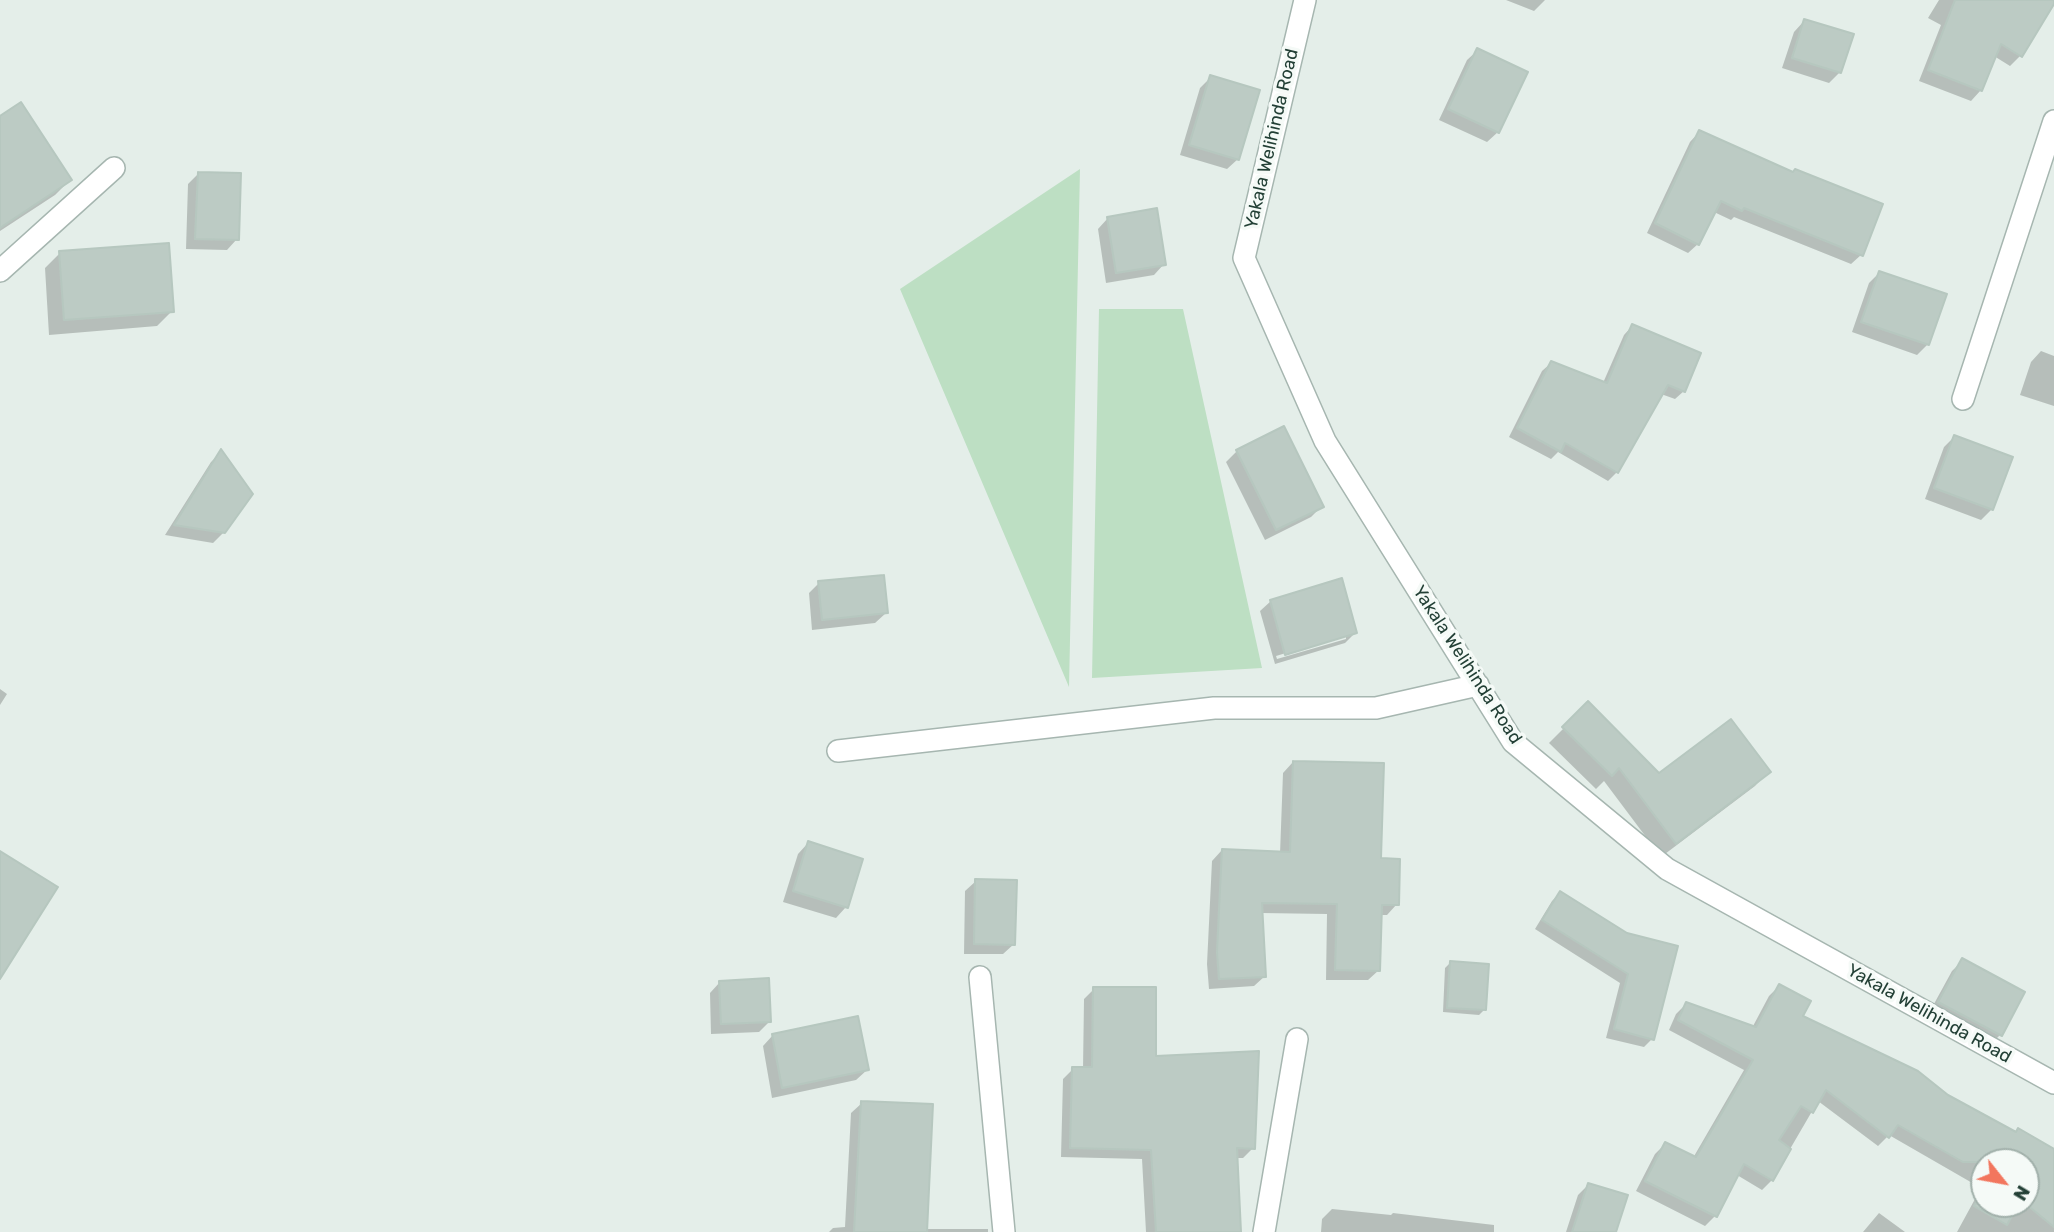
<!DOCTYPE html>
<html>
<head>
<meta charset="utf-8">
<style>
	body { margin:0 }
	#map { position:relative; width:2054px; height:1232px; overflow:hidden; background:#e4eee9; font-family:Rubik,sans-serif }
	canvas { display:block }
	.north { position:absolute; left:1970px; top:1148px; width:70px; height:70px; box-sizing:border-box; background:#f5faf7; border:2px solid #a1b0aa; border-radius:50%; rotate:121deg; font-size:19px; font-weight:700; line-height:28px; text-align:center; color:#234036 }
	.north::after { content:''; display:block; margin:auto; width:24px; height:32px; background:#f2765e; clip-path:polygon(50% 0,100% 100%,50% 72%,0 100%) }
</style>
</head>
<body>
<div id="map">
<canvas width="2054" height="1232"></canvas>
<div class="north">N</div>
</div>
<script>
const ctx = document.querySelector('canvas').getContext('2d');
ctx.lineJoin = 'round';
function fill(path, color) { ctx.fillStyle = color; ctx.fill(path, 'evenodd'); }
const toPath = rows => new Path2D(rows.map(r => 'M' + r).join(''));
function stroke(path, color, width, dash) { ctx.strokeStyle = color; ctx.lineWidth = width; ctx.lineCap = dash ? 'butt' : 'round'; ctx.setLineDash(dash || []); ctx.stroke(path); }
function drawText(font, color, halo, rows, align = 'center') {
  ctx.font = font + ' Rubik,sans-serif'; ctx.lineWidth = 7; ctx.setLineDash([]); ctx.textBaseline = 'middle'; ctx.strokeStyle = halo; ctx.fillStyle = color; for (const [text, x, y, turn = 0] of rows) {
    ctx.save(); ctx.translate(x, y); ctx.rotate((+turn || 0) * Math.PI / 180); ctx.textAlign = isNaN(turn) ? turn : align; if (halo) ctx.strokeText(text, 0, 0); ctx.fillText(text, 0, 0); ctx.restore();
  }
}
const green = toPath([
	[1080,169,1069,687,900,289],
	[1099,309,1183,309,1262,668,1092,678]
]);
const shadow = toPath([
	[1506,0,1545,0,1534,11],
	[1939,0,2052,0,2021,55,2010,66,1994,56,1981,90,1971,101,1919,81,1941,25,1928,18],
	[1804,21,1840,72,1829,83,1782,68,1794,32],
	[1478,50,1498,132,1487,142,1439,120,1467,60],
	[1211,77,1238,159,1227,169,1180,155,1200,88],
	[0,118,70,180,55,195,0,231],
	[1699,132,1861,255,1851,264,1734,217,1731,220,1714,212,1698,244,1688,253,1647,233,1690,142],
	[199,173,237,239,227,250,186,249,188,184],
	[1108,218,1164,264,1154,275,1106,283,1098,229],
	[60,253,172,311,157,326,49,335,45,268],
	[1879,273,1928,344,1917,355,1852,332,1869,283],
	[1632,326,1684,391,1675,399,1661,394,1617,472,1608,481,1558,452,1551,459,1509,437,1542,371,1551,363,1603,383,1624,335],
	[2041,351,2054,356,2054,406,2020,395,2031,362],
	[1954,437,1992,509,1981,520,1925,499,1944,447],
	[1237,451,1322,506,1311,517,1265,540,1226,462],
	[221,452,224,532,213,543,165,535,211,462],
	[819,583,886,613,875,623,812,630,809,593],
	[1271,601,1355,633,1345,643,1275,664,1260,611],
	[1346,635,1346,639,1277,659,1276,656],
	[0,689,7,694,0,705],
	[1588,704,1659,775,1769,771,1755,786,1661,857,1604,781,1596,789,1549,743],
	[1293,762,1380,860,1397,904,1387,915,1380,915,1379,970,1368,980,1326,980,1327,914,1261,913,1265,976,1254,986,1209,989,1207,964,1212,861,1222,850,1280,854,1283,773],
	[808,843,846,907,836,918,783,902,798,854],
	[976,881,1014,944,1003,954,964,954,965,891],
	[1560,893,1626,935,1652,1039,1644,1047,1606,1038,1620,983,1535,929,1552,901],
	[1962,961,2023,992,2000,1035,1990,1045,1929,1013,1952,971],
	[1450,963,1484,1010,1479,1015,1443,1012,1445,968],
	[720,982,770,1021,759,1032,711,1034,710,993],
	[1779,986,1801,1017,1947,1096,2054,1169,2054,1232,1957,1232,1981,1188,1889,1135,1878,1146,1818,1101,1772,1180,1762,1190,1737,1175,1715,1216,1705,1226,1636,1191,1655,1154,1665,1144,1693,1158,1744,1070,1669,1030,1676,1014,1686,1004,1752,1028,1769,996],
	[1984,1162,2026,1162,2026,1204,1984,1204],
	[1094,989,1154,1058,1253,1148,1243,1158,1235,1158,1239,1232,1146,1232,1142,1159,1061,1157,1063,1079,1073,1069,1083,1069,1084,999],
	[773,1035,867,1070,856,1080,772,1098,763,1046],
	[862,1103,925,1229,988,1229,988,1232,829,1232,833,1228,845,1227,851,1113],
	[1588,1185,1615,1232,1566,1232,1578,1195],
	[1332,1209,1391,1215,1393,1213,1494,1225,1494,1232,1321,1232,1322,1219],
	[1879,1213,1905,1232,1863,1232]
]);
const building = toPath([
	[1955,0,2054,0,2054,4,2022,57,2001,44,1982,91,1928,70,1955,0],
	[1804,19,1854,34,1841,73,1792,58,1804,19],
	[1477,48,1528,72,1499,133,1448,109,1477,48],
	[1210,75,1260,90,1239,160,1189,145,1210,75],
	[21,102,72,180,0,228,0,116,21,102],
	[1699,130,1793,172,1795,169,1883,204,1863,256,1744,208,1742,211,1721,201,1699,245,1655,223,1699,130],
	[198,172,241,173,239,240,195,239,198,172],
	[1157,208,1166,265,1116,273,1107,217,1157,208],
	[169,243,174,312,64,320,59,251,169,243],
	[1879,271,1947,294,1929,345,1861,322,1879,271],
	[1632,324,1701,353,1685,392,1668,385,1618,473,1565,443,1561,452,1517,428,1551,361,1607,383,1632,324],
	[1284,426,1324,507,1276,530,1236,450,1284,426],
	[1954,435,2013,457,1993,510,1934,488,1954,435],
	[221,449,253,494,225,533,174,525,221,449],
	[884,575,888,613,822,620,818,581,884,575],
	[1342,578,1357,633,1285,655,1270,600,1342,578],
	[1588,701,1659,773,1731,719,1771,772,1676,844,1619,768,1612,776,1562,727,1588,701],
	[1293,761,1384,763,1381,858,1400,859,1399,905,1382,905,1380,971,1335,970,1337,904,1262,903,1266,977,1219,979,1217,952,1222,849,1290,852,1293,761],
	[808,841,863,859,848,908,793,891,808,841],
	[0,851,58,887,0,979,0,851],
	[975,879,1017,880,1015,945,974,944,975,879],
	[1560,891,1627,933,1678,946,1654,1040,1614,1029,1628,974,1542,920,1560,891],
	[1962,958,2025,992,2002,1036,1938,1002,1962,958],
	[1450,961,1489,964,1486,1010,1447,1008,1450,961],
	[769,978,771,1022,721,1024,719,981,769,978],
	[1779,984,1811,1001,1803,1016,1918,1071,1948,1095,2016,1132,2018,1128,2054,1149,2054,1227,2026,1204,2026,1162,1963,1162,1898,1125,1889,1138,1826,1090,1813,1113,1801,1106,1779,1140,1791,1149,1773,1181,1744,1164,1717,1217,1645,1181,1665,1142,1696,1157,1753,1060,1678,1020,1686,1002,1756,1027,1779,984],
	[1093,987,1156,987,1156,1056,1259,1051,1255,1149,1237,1148,1241,1232,1156,1232,1151,1150,1070,1148,1072,1067,1092,1067,1093,987],
	[858,1016,869,1070,782,1088,772,1034,858,1016],
	[861,1101,933,1104,927,1232,854,1232,861,1101],
	[1588,1183,1628,1195,1616,1232,1572,1232,1588,1183],
	[1984,1188,1984,1204,2018,1204,2007,1225,1974,1206,1984,1188]
]);
const minor = toPath([
	[1305,0,1244,258,1325,441,1513,742,1667,869,2054,1083],
	[0,271,114,168],
	[1963,399,2054,121],
	[838,751,1214,708,1376,708,1478,685],
	[980,977,1004,1232],
	[1264,1232,1297,1039]
]);
const streetNames = [
	["Yakala Welihinda Road",1272,139,-77],
	["Yakala Welihinda Road",1467,665,57],
	["Yakala Welihinda Road",1929,1014,29]
];
fill(green, '#bddfc3');
fill(shadow, '#0003');
fill(building, '#bccbc4');
stroke(building, '#b6c7bf', 2);
stroke(minor, '#a6b6b0', 24);
stroke(minor, '#fff', 21);
drawText('18px', '#234036', '#f5faf7', streetNames);
</script>
</body>
</html>
